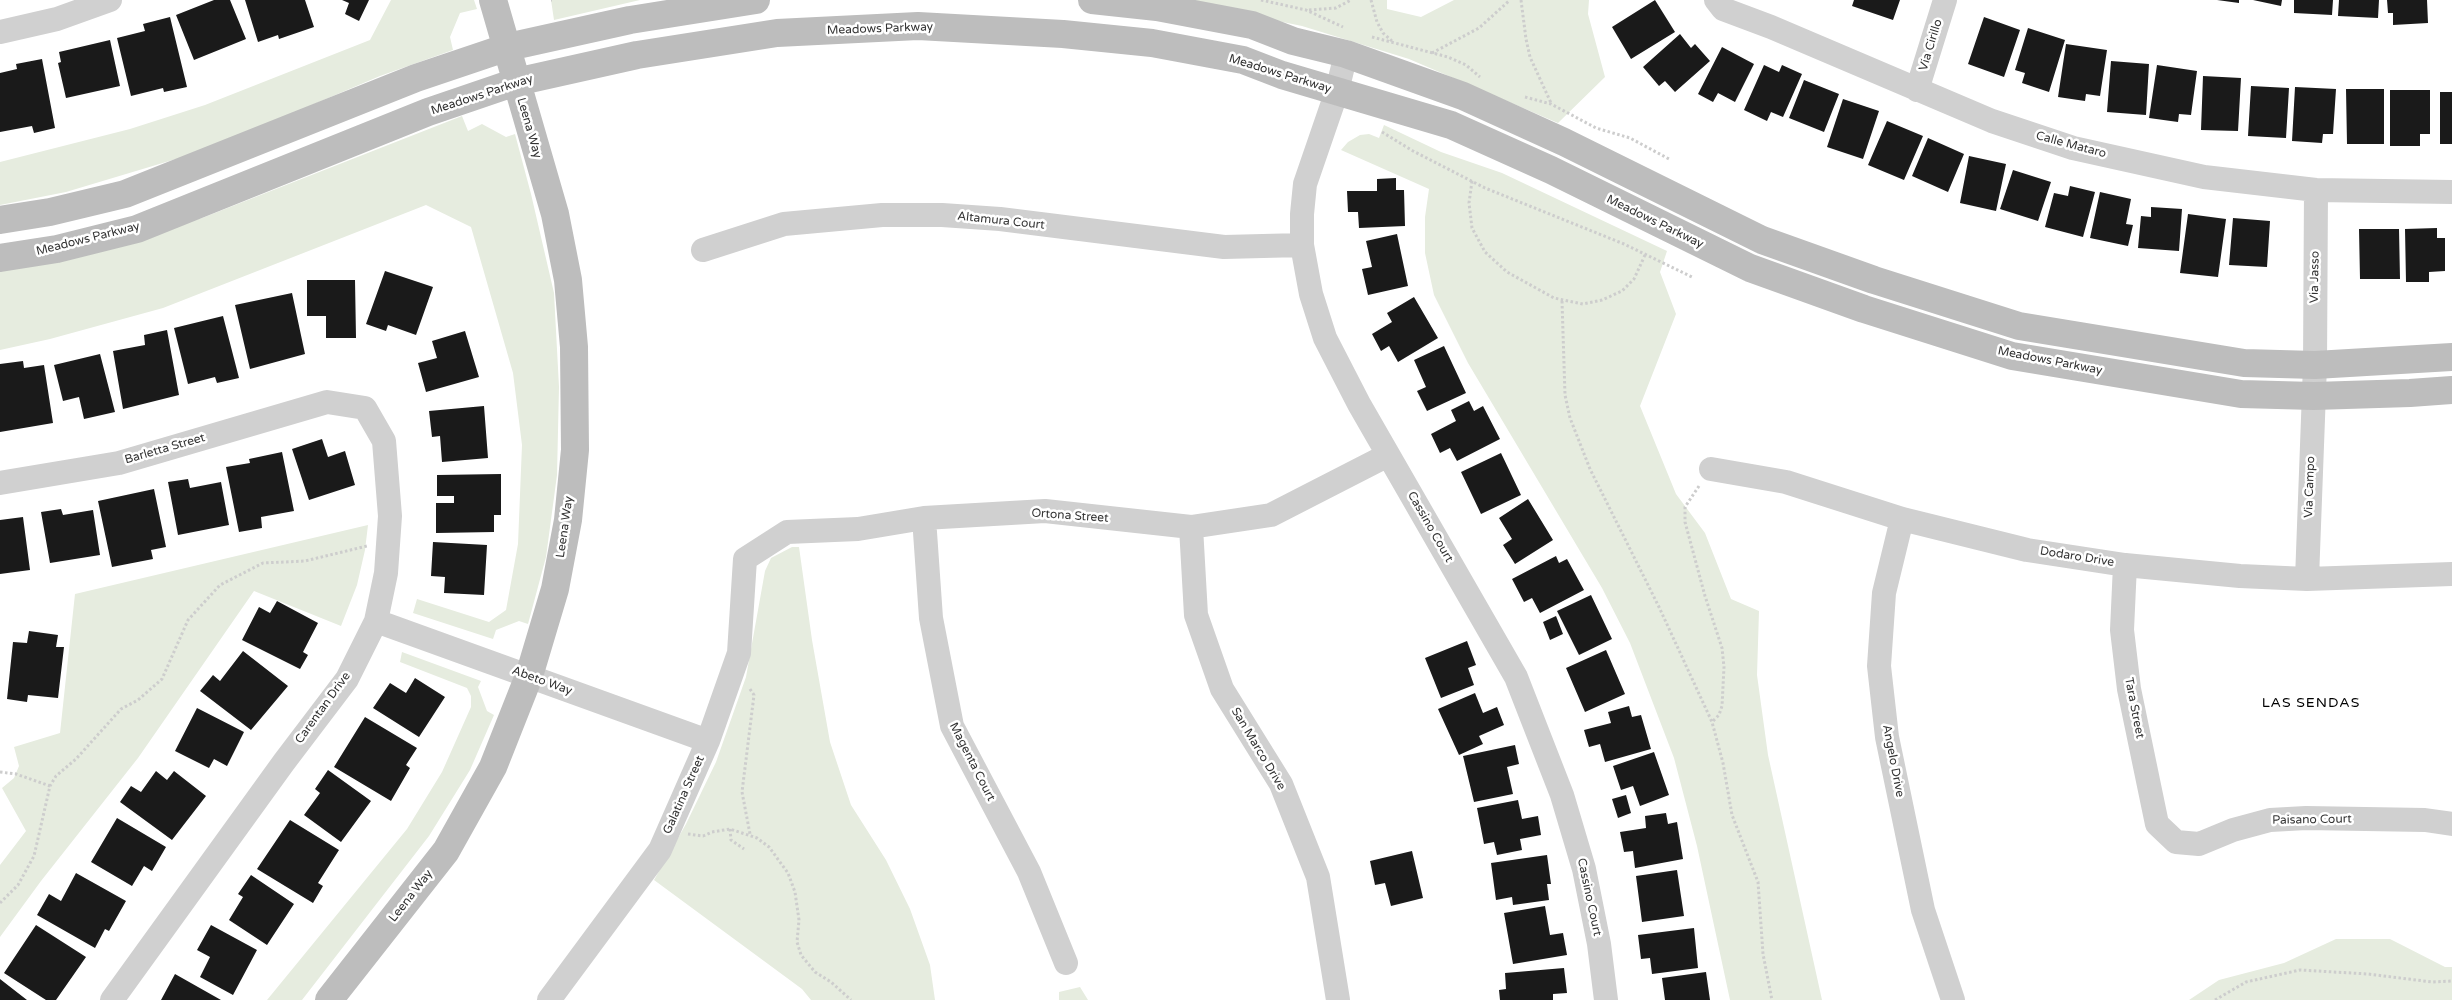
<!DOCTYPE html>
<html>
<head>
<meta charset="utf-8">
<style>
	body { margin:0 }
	canvas { display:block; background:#fff }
</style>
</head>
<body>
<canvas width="2452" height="1000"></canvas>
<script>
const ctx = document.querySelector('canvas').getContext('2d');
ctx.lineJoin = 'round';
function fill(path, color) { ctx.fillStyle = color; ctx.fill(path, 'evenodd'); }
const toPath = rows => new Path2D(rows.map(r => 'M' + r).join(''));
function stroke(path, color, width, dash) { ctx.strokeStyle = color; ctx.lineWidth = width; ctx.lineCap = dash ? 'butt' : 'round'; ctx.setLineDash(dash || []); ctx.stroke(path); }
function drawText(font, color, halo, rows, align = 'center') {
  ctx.font = font + ' "Varela Round",sans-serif'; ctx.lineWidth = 5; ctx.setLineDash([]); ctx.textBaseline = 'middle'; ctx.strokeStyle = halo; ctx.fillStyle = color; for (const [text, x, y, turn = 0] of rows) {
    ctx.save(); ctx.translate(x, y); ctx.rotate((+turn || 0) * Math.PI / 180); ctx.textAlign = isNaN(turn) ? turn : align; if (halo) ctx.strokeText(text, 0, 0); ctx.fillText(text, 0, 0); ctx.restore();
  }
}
const green = toPath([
	[391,0,474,0,477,9,460,13,450,37,453,50,380,76,206,150,66,192,0,205,0,162,130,129,205,105,370,40],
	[551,0,640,0,554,20],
	[1176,0,1387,0,1387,9,1421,17,1454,0,1589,0,1588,14,1605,77,1558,123,1409,59,1302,26],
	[462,116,468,131,482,124,506,137,515,134,531,194,554,293,559,387,557,475,546,557,528,624,519,621,496,630,493,639,413,613,417,599,489,622,506,610,518,544,522,445,513,373,471,227,426,205,163,308,50,339,0,350,0,269,59,258,202,218],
	[1384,125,1441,152,1502,173,1667,251,1660,272,1676,314,1640,406,1676,494,1705,533,1731,599,1759,611,1757,675,1768,755,1822,1000,1730,1000,1697,846,1674,758,1630,643,1602,588,1468,363,1434,295,1425,253,1425,217,1429,189,1341,150,1348,142,1360,135,1369,134,1379,138],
	[368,525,365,550,357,585,341,626,254,591,138,758,41,881,0,937,0,865,26,831,2,788,14,778,19,766,14,747,60,733,75,594],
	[792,547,799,547,812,640,830,742,851,805,886,860,910,909,930,965,935,1000,811,1000,802,989,654,880,686,824,716,762,746,677,765,571,771,558],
	[402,652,481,681,478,687,487,711,494,715,470,770,429,836,302,1000,267,1000,407,829,442,772,471,707,471,696,467,688,400,662],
	[2336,939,2390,939,2445,967,2452,967,2452,1000,2189,1000,2219,980,2284,963],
	[1080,987,1088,1000,1059,1000,1059,992]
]);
const building = toPath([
	[214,0,230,0,246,39,194,60,176,15],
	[245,0,305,0,314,27,279,39,278,35,258,42],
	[342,0,369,0,359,21,345,14,349,3],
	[1655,0,1675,32,1631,59,1612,27],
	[1854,0,1900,0,1893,20,1852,6],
	[2217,0,2239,0,2239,3],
	[2253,0,2282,0,2281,6],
	[2294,0,2333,0,2332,15,2294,13],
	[2339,0,2379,0,2378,18,2338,16],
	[2387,0,2427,0,2428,23,2393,25,2393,13,2388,13],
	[170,17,187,87,164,92,163,88,131,96,117,38,145,31,143,24],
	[1984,17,2020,30,2004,77,1968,64],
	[2028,28,2065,40,2049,92,2022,83,2025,73,2015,70],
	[1680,34,1691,48,1695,44,1710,61,1675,92,1665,81,1659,86,1643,67],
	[110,40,120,86,66,98,58,63,61,62,59,52],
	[2066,44,2107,50,2100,96,2086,94,2085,101,2058,97],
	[1722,47,1754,64,1735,102,1718,93,1713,102,1698,94],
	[42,59,55,128,34,133,32,126,0,132,0,73,17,69,16,64],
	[2111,61,2149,64,2146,115,2107,112],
	[1764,65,1779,72,1782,65,1802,74,1783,117,1771,112,1767,121,1744,110],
	[2157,65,2197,71,2191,115,2179,114,2178,122,2149,118],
	[2203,76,2241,78,2238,131,2201,130],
	[1804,80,1839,94,1824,132,1789,118],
	[2251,86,2289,88,2286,138,2248,136],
	[2295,87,2336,89,2333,134,2323,134,2322,143,2292,141],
	[2346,89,2384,89,2384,144,2347,144],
	[2390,90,2430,90,2430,134,2420,134,2420,146,2390,146],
	[2440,92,2452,92,2452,144,2440,144],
	[1843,99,1879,111,1863,159,1827,147],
	[1887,121,1923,136,1904,180,1868,165],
	[1928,138,1964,154,1948,192,1912,176],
	[1969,156,2006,164,1996,211,1960,203],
	[2013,170,2051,182,2038,221,2000,209],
	[1396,178,1396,190,1404,190,1405,226,1359,228,1358,212,1348,212,1347,191,1377,191,1377,179],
	[2070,186,2095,192,2083,237,2045,227,2054,193,2068,196],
	[2100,192,2131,199,2126,224,2133,225,2128,246,2090,238],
	[2151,207,2182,209,2179,251,2138,248,2141,216,2151,217],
	[2188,214,2226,219,2218,277,2180,273],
	[2233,218,2270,221,2267,267,2229,265],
	[2437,228,2437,238,2445,238,2445,271,2429,272,2429,282,2406,282,2405,229],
	[2359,229,2399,229,2400,279,2360,279],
	[1397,234,1408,286,1368,295,1362,269,1372,267,1366,241],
	[385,271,433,287,416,335,388,325,386,331,366,324],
	[307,280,355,280,356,338,326,338,326,316,307,316],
	[292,293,305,354,250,369,235,305],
	[1414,297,1438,338,1398,362,1389,346,1381,351,1372,334,1392,322,1387,313],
	[223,316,239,378,217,383,215,377,188,384,174,328],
	[167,330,179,395,123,409,113,351,145,345,144,335],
	[465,331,479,377,426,392,418,363,437,358,432,341],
	[1444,346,1466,393,1427,411,1417,391,1426,387,1414,360],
	[100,354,115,412,84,419,79,397,63,401,54,365],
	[23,361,24,368,44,365,53,423,0,432,0,364],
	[1469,401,1474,411,1483,406,1500,439,1457,461,1450,448,1440,453,1431,434,1456,421,1451,410],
	[484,406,488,458,442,462,440,436,432,437,429,411],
	[322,439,328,457,345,451,355,485,309,500,292,449],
	[282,452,294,511,261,517,262,528,239,532,226,467,250,463,249,459],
	[1501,453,1521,495,1481,514,1461,472],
	[501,474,501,515,494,515,494,532,436,533,436,503,454,503,454,496,437,496,437,475],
	[188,479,190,488,221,482,229,525,178,535,168,482],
	[154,489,166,547,151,550,153,559,112,567,98,501],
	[1528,499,1553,540,1515,564,1503,545,1512,539,1499,518],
	[61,509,63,515,93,510,100,555,50,563,41,512],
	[23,517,30,570,0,574,0,520],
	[433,542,487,545,484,595,444,593,445,577,431,576],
	[1556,556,1559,563,1567,559,1584,590,1540,613,1532,598,1524,602,1512,579],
	[1591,595,1612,639,1579,655,1557,611],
	[277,601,318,623,303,652,308,655,300,669,242,640,259,607,270,613],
	[1556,616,1563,634,1550,640,1543,622],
	[29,631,58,635,56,647,64,647,58,698,28,695,27,702,7,699,13,642,27,643],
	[1467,641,1476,665,1468,668,1474,685,1441,698,1425,658],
	[1606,650,1625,694,1585,712,1566,668],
	[243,651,288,686,251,730,200,691,213,675,220,681],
	[415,678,445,697,419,737,373,708,390,683,406,693],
	[1475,693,1483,713,1497,707,1504,725,1479,736,1483,744,1459,755,1438,709],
	[1629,706,1632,717,1641,715,1651,749,1605,762,1600,744,1589,747,1584,730,1611,723,1608,712],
	[197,708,244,732,227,766,214,759,209,768,175,751],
	[365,717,417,748,406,765,410,768,391,801,334,767],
	[1515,745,1519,764,1507,767,1513,794,1474,802,1463,756],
	[1654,752,1669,795,1640,806,1633,786,1621,790,1613,766],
	[328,770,371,801,341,842,304,815,320,793,315,789],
	[156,771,167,780,174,771,206,796,172,840,120,802,131,786,141,792],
	[1626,795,1631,813,1618,818,1612,799],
	[1518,800,1522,819,1538,816,1541,835,1520,839,1522,850,1497,855,1494,842,1484,844,1477,808],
	[1666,813,1668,824,1677,822,1683,859,1635,868,1633,851,1624,852,1620,832,1646,828,1645,816],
	[117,818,166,847,152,871,144,866,132,886,91,862],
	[290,820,339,850,318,883,323,886,313,903,257,869],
	[1412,851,1423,898,1391,906,1385,883,1375,885,1370,861],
	[1547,855,1551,884,1547,884,1549,900,1513,905,1512,897,1496,900,1491,863],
	[1677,870,1684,916,1642,922,1636,876],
	[76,873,126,901,109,931,105,929,95,948,37,915,49,894,61,901],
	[251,875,294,904,267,945,229,920,243,897,238,894],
	[1545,906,1550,935,1563,933,1567,955,1513,964,1504,913],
	[36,925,86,957,56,1000,46,1000,4,973],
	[211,925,257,950,233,995,200,977,210,957,197,950],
	[1694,928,1698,968,1652,974,1650,958,1641,959,1638,935],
	[1564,968,1567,993,1553,994,1553,1000,1500,1000,1499,990,1506,989,1505,973],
	[1706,972,1710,1000,1665,1000,1662,978],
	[175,974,221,1000,161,1000],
	[0,979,27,1000,0,1000]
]);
const path = toPath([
	[551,0,552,0],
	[1261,0,1306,10,1343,27],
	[1371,0,1377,22,1383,33,1392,41],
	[1521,0,1526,39,1530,57,1551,103],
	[1309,10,1336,8,1351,0],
	[1372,37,1448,57,1466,65,1480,77],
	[1432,53,1479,28,1510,0],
	[1525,97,1551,104,1596,128,1630,138,1669,159],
	[1382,132,1413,151,1485,188,1624,244,1692,277],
	[1472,181,1469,203,1472,228,1485,252,1507,272,1554,298,1583,304,1602,300,1622,291,1634,279,1645,255],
	[1562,301,1565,395,1570,418,1590,469,1659,607,1712,722,1723,763,1732,815,1758,882,1763,954,1772,1000],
	[1699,486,1685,507,1685,522,1705,596,1722,648,1724,667,1722,706,1719,715,1712,722],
	[750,689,754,695,742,792,750,834],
	[0,772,16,774,50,786],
	[730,829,731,840,744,849],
	[688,834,703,836,712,832,730,829,757,838,769,847,788,873,795,892,799,920,797,942,801,955,815,972,831,982,851,1000],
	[0,903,18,885,34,856,50,786,56,776,76,759,121,709,138,700,162,679,188,620,220,585,263,563,305,561,367,546],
	[2215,1000,2246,982,2300,970,2368,974,2432,982,2452,981]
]);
const street = toPath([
	[1716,0,1723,9,1771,27,1992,121,2073,148,2204,177,2316,190,2452,192],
	[0,32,57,19,110,0],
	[1346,54,1337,91,1305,184,1302,214,1302,245,1311,294,1325,338,1359,404,1516,677,1562,795,1584,869,1599,944,1606,1000],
	[1917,90,1945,0],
	[703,250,784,224,882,215,942,215,1000,219,1224,247,1302,245],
	[1711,469,1786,482,1902,519,2027,550,2125,565,2240,576,2307,579,2452,574],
	[0,483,119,463,327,402,365,408,384,441,390,516,386,573,376,621,347,679,284,762,112,1000],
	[924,518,931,618,952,726,1029,872,1066,963],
	[1902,519,1884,593,1879,666,1887,737,1923,910,1953,1000],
	[1191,527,1196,615,1222,689,1281,784,1318,877,1338,1000],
	[2125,565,2122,630,2129,689,2157,824,2176,842,2199,844,2233,830,2270,820,2306,818,2425,820,2452,824],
	[2307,579,2315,365,2316,190],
	[376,621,708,741],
	[549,1000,660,850,708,741,739,653,745,559,787,532,858,529,924,518,1045,511,1191,527,1271,515,1388,455]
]);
const secondary = toPath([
	[1092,0,1157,7,1252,25,1293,41,1346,54,1463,96,1564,142,1762,240,1874,280,2019,326,2244,363,2315,365,2452,357],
	[0,220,50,212,125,194,416,78,508,47,630,20,756,0],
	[0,258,57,249,137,229,428,112,516,82,637,55,777,33,918,26,1063,34,1152,43,1243,60,1282,75,1451,125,1551,170,1750,268,1864,309,2012,356,2241,394,2314,396,2410,393,2452,390],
	[329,1000,446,851,493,767,529,676,555,589,568,520,575,450,574,347,568,280,555,214,493,0]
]);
const streetNames = [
	["Meadows Parkway",880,29,-2],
	["Via Cirillo",1931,45,-73],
	["Meadows Parkway",1280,74,17],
	["Meadows Parkway",482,95,-18],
	["Leena Way",529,128,74],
	["Calle Mataro",2071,145,15],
	["Altamura Court",1001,221,6],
	["Meadows Parkway",1655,222,26],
	["Meadows Parkway",88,239,-14],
	["Via Jasso",2315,277,-89],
	["Meadows Parkway",2050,361,11],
	["Barletta Street",165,449,-16],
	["Via Campo",2310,487,-88],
	["Ortona Street",1070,516,4],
	["Leena Way",565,527,-82],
	["Cassino Court",1430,527,60],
	["Dodaro Drive",2077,557,9],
	["Abeto Way",542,681,20],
	["Carentan Drive",323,708,-54],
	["Tara Street",2134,708,79],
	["San Marco Drive",1258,749,59],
	["Angelo Drive",1893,761,79],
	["Magenta Court",972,762,63],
	["Galatina Street",684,795,-66],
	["Paisano Court",2312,820,-1],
	["Leena Way",411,896,-52],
	["Cassino Court",1589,897,78]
];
const neighbourhoodNames = [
	["LAS SENDAS",2311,703]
];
fill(green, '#e6ecdf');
fill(building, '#1a1a1a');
stroke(path, '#cdcdcd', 3, [2.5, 2.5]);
stroke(street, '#d0d0d0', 24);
stroke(secondary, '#bdbdbd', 28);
drawText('12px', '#333', '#fff', streetNames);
ctx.letterSpacing = '1px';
drawText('14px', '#000', '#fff', neighbourhoodNames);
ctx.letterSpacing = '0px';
</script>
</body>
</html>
